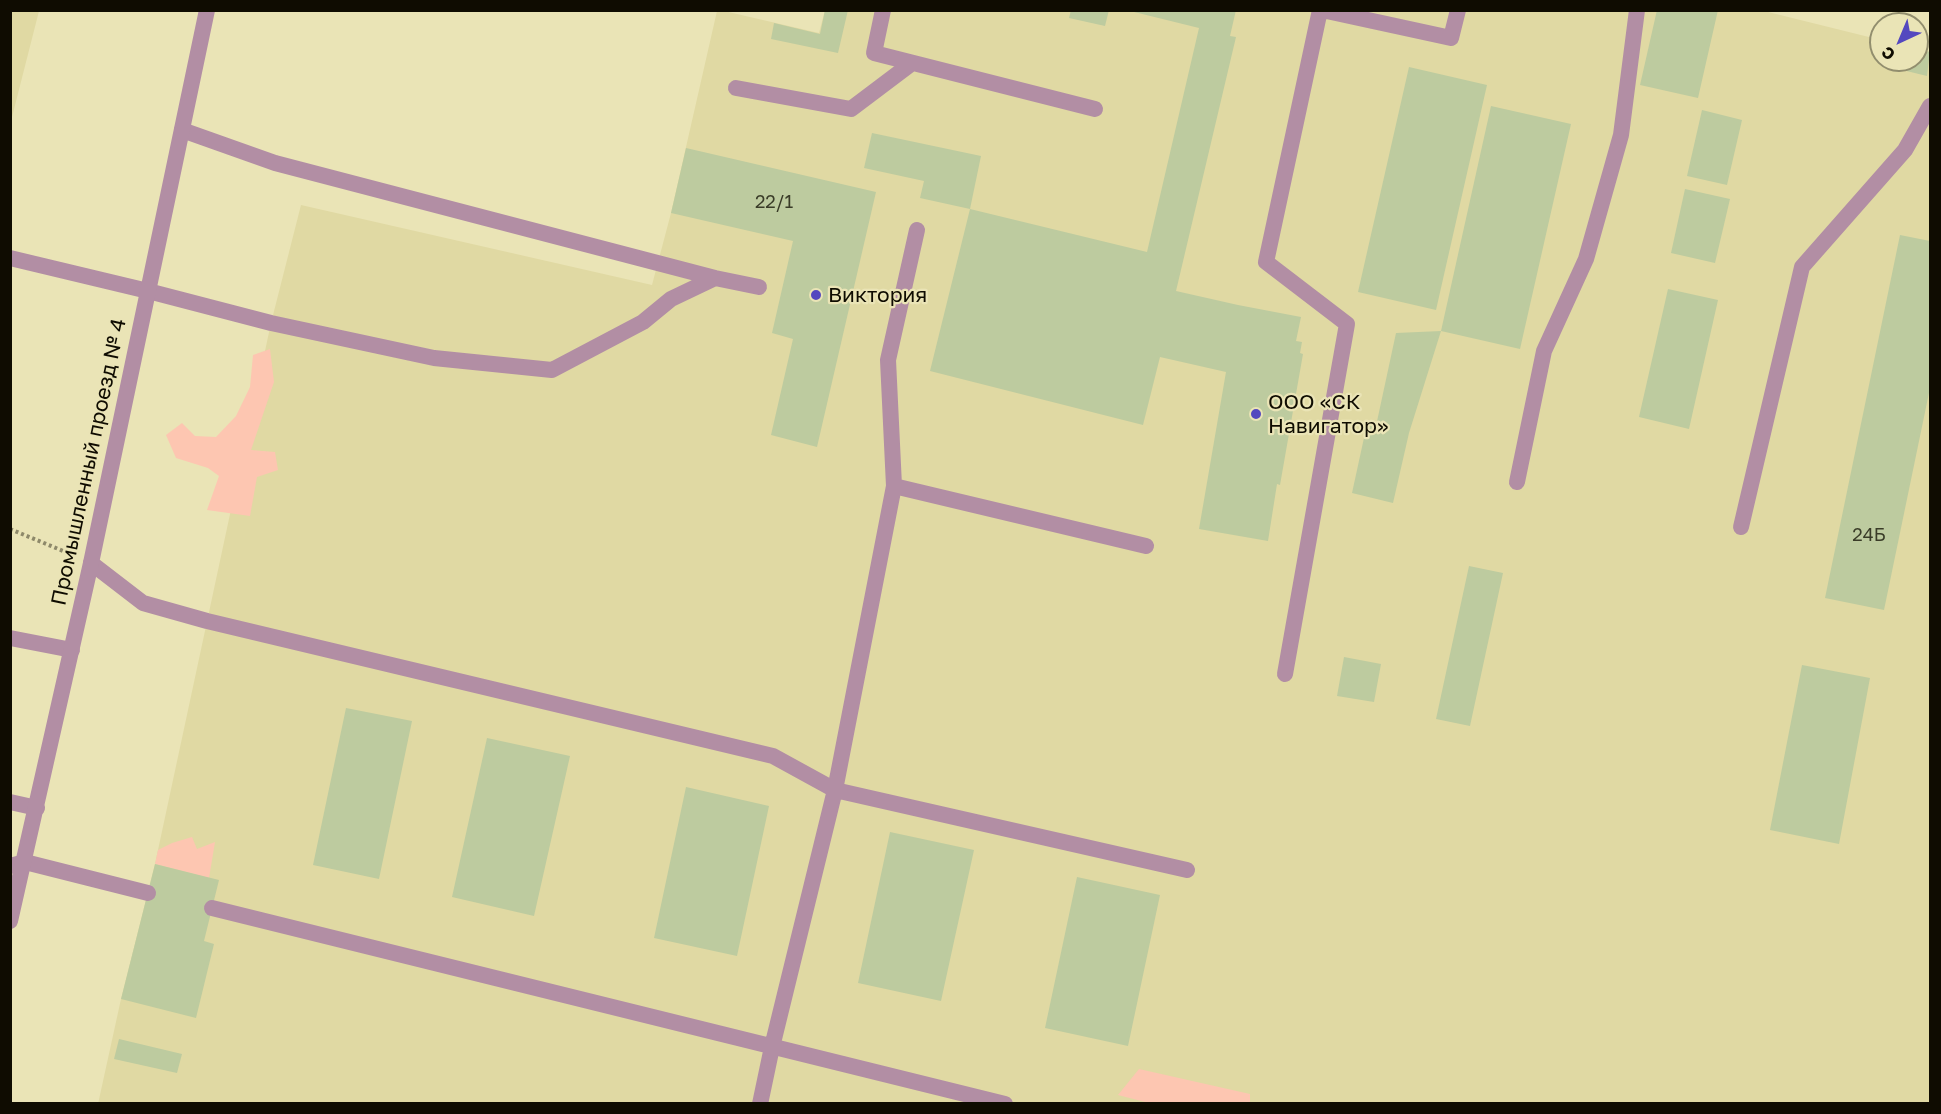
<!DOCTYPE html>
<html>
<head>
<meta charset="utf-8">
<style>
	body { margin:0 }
	#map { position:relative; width:1941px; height:1114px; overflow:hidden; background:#eae4b6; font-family:"Golos Text",sans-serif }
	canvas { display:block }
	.frame { position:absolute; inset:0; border:12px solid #0f0c01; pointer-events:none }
	.north { position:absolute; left:1869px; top:12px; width:60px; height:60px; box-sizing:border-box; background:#eae4b6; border:2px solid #928e6e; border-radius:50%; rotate:224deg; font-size:16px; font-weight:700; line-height:24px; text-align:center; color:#0f0c01 }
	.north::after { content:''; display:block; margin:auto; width:21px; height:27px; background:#5448bf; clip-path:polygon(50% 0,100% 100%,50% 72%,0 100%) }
</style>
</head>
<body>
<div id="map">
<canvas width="1941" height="1114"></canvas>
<div class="frame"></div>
<div class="north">С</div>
</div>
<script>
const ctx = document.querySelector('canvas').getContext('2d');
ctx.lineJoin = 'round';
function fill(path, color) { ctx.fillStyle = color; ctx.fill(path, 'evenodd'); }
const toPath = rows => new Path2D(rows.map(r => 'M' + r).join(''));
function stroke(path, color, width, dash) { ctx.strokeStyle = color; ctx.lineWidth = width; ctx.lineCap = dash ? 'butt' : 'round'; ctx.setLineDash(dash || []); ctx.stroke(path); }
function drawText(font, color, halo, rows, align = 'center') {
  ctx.font = font + ' "Golos Text",sans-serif'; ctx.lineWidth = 4.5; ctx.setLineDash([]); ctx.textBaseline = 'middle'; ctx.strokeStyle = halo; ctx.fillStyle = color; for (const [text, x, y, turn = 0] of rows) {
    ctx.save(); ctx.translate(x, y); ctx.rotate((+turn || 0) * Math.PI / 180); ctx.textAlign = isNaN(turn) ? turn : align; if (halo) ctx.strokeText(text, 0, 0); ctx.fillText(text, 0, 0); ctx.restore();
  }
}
const built = toPath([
	[11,10,39,11,11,121,10,11],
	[825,10,1760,10,1881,40,1881,60,1917,60,1917,49,1930,52,1930,1103,98,1104,121,999,155,864,271,323,301,205,652,285,671,213,717,11,724,11,819,33]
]);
const green = toPath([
	[270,349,274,382,251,450,275,452,278,470,257,477,250,516,207,510,219,476,208,468,176,458,166,435,182,423,195,436,216,437,236,416,250,387,253,355],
	[192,837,197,849,215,842,209,878,155,864,158,850,172,843],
	[1139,1069,1250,1094,1250,1103,1149,1103,1118,1095]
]);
const building = toPath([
	[825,10,848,10,838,53,771,39,774,23,820,34],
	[1071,10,1109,10,1105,26,1069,18],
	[1126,10,1236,10,1230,36,1236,37,1176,291,1238,305,1301,317,1296,341,1302,342,1300,353,1303,354,1280,485,1277,484,1268,541,1199,529,1226,372,1160,357,1143,425,930,371,970,209,920,198,924,181,864,168,872,133,981,156,970,209,1147,252,1199,28],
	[1657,10,1718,10,1698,98,1640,85],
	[1917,49,1930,52,1927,76,1886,66,1888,60,1917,60],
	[1409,67,1487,85,1436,310,1358,292],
	[1491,106,1571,124,1520,349,1441,331],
	[1702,110,1742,120,1727,185,1687,176],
	[686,148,876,192,817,447,771,435,793,339,772,333,793,241,671,213],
	[1685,189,1730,199,1715,263,1671,253],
	[1900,235,1930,241,1930,388,1884,610,1825,598],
	[1668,289,1718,300,1689,429,1639,417],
	[1441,331,1409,433,1393,503,1352,493,1367,424,1376,426,1396,333],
	[1469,566,1503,573,1470,726,1436,719],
	[1344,657,1381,664,1374,702,1337,696],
	[1802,665,1870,678,1839,844,1770,830],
	[346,708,412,721,379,879,313,865],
	[487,738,570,756,534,916,452,897],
	[686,787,769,806,737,956,654,938],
	[890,832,974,850,941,1001,858,983],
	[155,864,219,880,204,941,214,944,196,1018,121,999],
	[1077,877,1160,895,1128,1046,1045,1028],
	[119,1039,182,1054,177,1073,114,1059]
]);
const path = toPath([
	[10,529,68,553]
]);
const service = toPath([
	[883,10,874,53,1095,109],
	[1322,10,1451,38,1458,10],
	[736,88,851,109,912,63],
	[182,130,275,163,715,278,759,287],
	[10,258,148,291,271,323,434,358,552,370,643,322,671,299,715,278],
	[1517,482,1544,351,1586,259,1621,135,1637,10],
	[894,486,1146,546],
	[1741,527,1802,267,1905,150,1930,106],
	[91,563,143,603,207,621,773,756,835,790,1187,870],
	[10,638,72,650],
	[1285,674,1347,324,1266,262,1320,10],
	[10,802,37,808],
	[10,866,25,862,148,893],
	[212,908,1005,1104],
	[760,1104,772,1047,835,790,894,486,888,360,917,230]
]);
const minor = toPath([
	[10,921,91,563,207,10]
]);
const markers = [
	[816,295,6,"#5448bf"],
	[1256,414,6,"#5448bf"]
];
const numberNames = [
	["22/1",774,202],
	["24Б",1869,535]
];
const poiNames = [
	["Виктория",828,295],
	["ООО «СК",1268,402],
	["Навигатор»",1268,426]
];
const streetNames = [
	["Промышленный проезд № 4",89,462,-78]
];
fill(built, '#e0d9a3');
fill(green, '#fdc6b1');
fill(building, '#bdcb9f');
stroke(path, '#8e896a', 4, [3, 3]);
stroke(service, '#b28ea4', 16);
stroke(minor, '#b28ea4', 16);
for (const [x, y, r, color] of markers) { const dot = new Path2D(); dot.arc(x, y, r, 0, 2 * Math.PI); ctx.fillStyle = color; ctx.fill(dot); stroke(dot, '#eae4b6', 2); }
drawText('18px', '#3a3c28', null, numberNames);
drawText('21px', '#0f0c01', '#eae4b6', poiNames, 'left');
drawText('21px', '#0f0c01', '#eae4b6', streetNames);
</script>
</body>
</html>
